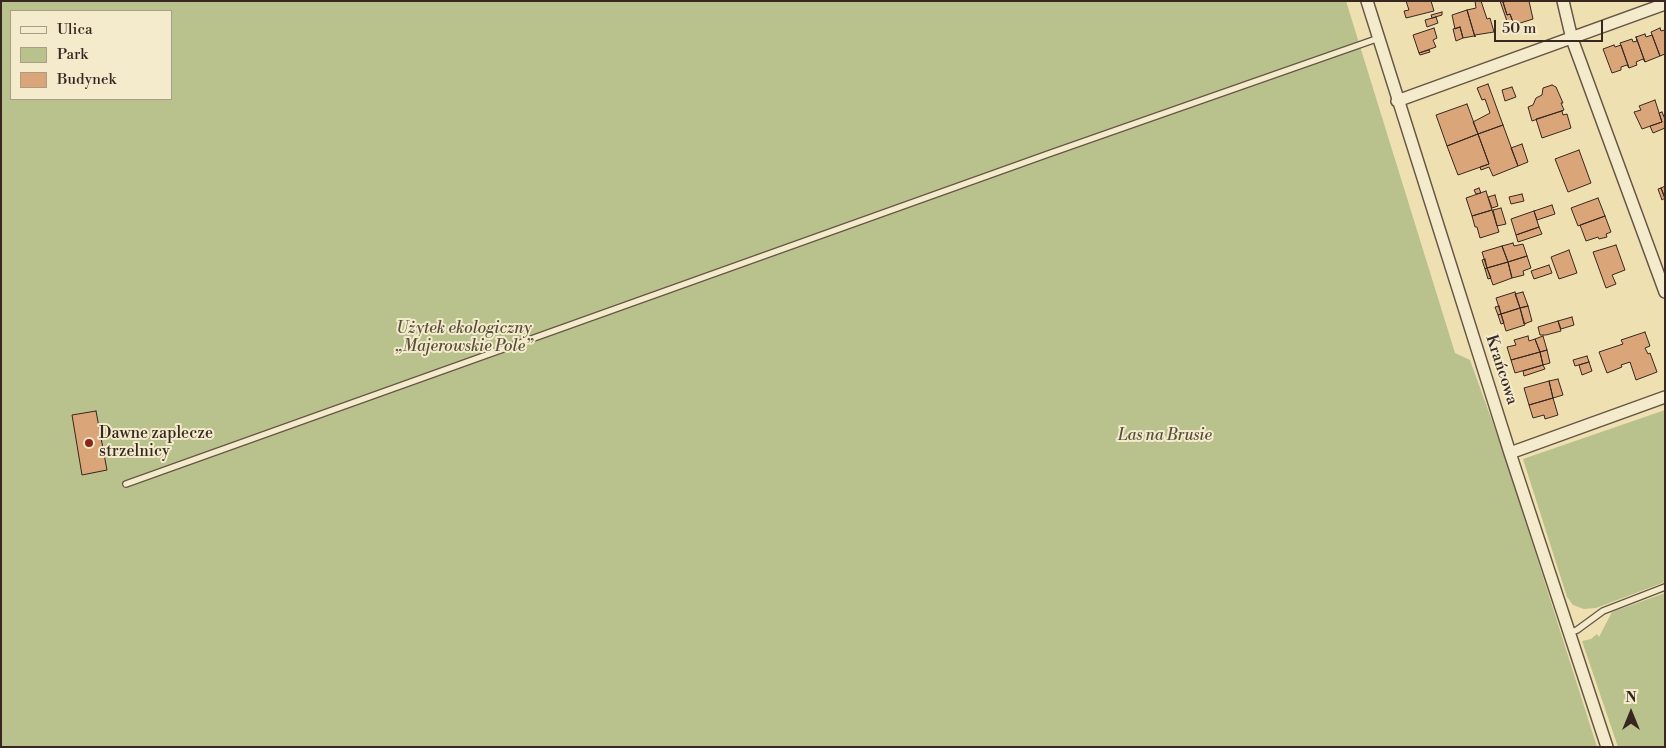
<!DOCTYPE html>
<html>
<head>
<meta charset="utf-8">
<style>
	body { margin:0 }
	#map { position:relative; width:1666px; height:748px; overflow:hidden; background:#eee0b1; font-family:"Libre Bodoni",serif }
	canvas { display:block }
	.frame { position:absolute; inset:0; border:2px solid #382721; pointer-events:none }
	.legend { position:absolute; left:10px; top:10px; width:162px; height:90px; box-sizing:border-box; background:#f4ebcc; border:1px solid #a99d88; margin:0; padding:6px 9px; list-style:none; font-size:15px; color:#382721 }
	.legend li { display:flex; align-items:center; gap:10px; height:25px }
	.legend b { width:25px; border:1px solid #a99d88 }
	.north { position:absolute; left:1606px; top:688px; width:50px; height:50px; -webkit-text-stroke:4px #f4ebcc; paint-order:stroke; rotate:0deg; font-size:14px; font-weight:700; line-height:20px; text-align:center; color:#382721 }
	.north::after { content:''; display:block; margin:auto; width:18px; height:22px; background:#382721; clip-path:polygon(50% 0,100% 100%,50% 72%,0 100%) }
	.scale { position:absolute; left:1494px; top:20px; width:109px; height:22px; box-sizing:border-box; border:2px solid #382721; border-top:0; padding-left:6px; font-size:15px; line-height:18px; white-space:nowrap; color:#382721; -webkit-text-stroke:4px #f4ebcc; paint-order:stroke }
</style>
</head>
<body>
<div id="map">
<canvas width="1666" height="748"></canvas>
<div class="frame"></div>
<ul class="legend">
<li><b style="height:6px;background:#f4ebcc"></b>Ulica</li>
<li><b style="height:14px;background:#b9c28c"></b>Park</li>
<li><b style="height:14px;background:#daa579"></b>Budynek</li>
</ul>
<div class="north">N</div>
<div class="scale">50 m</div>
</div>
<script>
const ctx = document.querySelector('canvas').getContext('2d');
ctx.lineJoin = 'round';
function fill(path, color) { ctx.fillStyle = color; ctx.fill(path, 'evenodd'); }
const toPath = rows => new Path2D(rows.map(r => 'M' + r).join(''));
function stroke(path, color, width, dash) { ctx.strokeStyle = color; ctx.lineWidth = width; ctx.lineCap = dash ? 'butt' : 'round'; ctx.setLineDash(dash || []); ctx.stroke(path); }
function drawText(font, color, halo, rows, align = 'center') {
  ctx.font = font + ' "Libre Bodoni",serif'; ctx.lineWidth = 4; ctx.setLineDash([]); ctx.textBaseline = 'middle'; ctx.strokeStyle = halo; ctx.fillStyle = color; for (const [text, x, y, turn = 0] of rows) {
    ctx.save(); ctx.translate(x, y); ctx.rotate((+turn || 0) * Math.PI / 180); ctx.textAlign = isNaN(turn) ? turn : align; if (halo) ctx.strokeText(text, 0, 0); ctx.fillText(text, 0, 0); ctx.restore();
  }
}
const green = toPath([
	[1,1,1346,1,1455,353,1470,360,1504,454,1597,747,1,747],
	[11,11,171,11,171,99,11,99],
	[1665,410,1665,582,1596,608,1584,609,1573,605,1567,597,1523,459],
	[1665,593,1665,747,1618,747,1582,641,1591,639,1597,634,1599,637,1612,612]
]);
const building = toPath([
	[1406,1,1431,1,1434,11,1406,18,1404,11,1409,10,1406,1],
	[1475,1,1481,1,1487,19,1490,18,1494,32,1475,35,1475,37,1467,10,1476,8,1475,1],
	[1500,1,1507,1,1503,2,1507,15,1510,14,1514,25,1509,27,1500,1],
	[1507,1,1529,1,1533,19,1514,25,1510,14,1507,15,1503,2,1507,1],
	[1467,10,1475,37,1474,36,1463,38,1460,27,1455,29,1452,15,1467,10],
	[1442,12,1442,15,1432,18,1431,15,1442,12],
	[1436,17,1438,23,1427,27,1425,20,1436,17],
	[1460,27,1463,38,1456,41,1453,29,1460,27],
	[1434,28,1437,38,1433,40,1436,47,1419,53,1413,35,1434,28],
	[1660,28,1661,31,1665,30,1665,54,1660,56,1651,32,1660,28],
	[1645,34,1646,37,1652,35,1660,56,1645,62,1636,37,1645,34],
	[1636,37,1645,62,1643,59,1636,62,1637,65,1629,68,1620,43,1632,39,1633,42,1637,41,1636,37],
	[1614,45,1615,47,1621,45,1629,68,1627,65,1621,67,1621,70,1612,73,1603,49,1614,45],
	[1429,50,1430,52,1420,55,1419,53,1429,50],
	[1488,84,1503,125,1478,134,1473,122,1490,113,1485,99,1482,100,1477,88,1488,84],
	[1552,85,1556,87,1563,103,1561,103,1564,110,1532,121,1528,107,1533,105,1536,98,1542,95,1543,88,1552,85],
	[1512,87,1516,97,1505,101,1502,90,1512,87],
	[1655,100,1662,122,1642,129,1634,112,1641,110,1639,106,1655,100],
	[1467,104,1478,134,1447,146,1436,115,1467,104],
	[1562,111,1563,115,1567,114,1571,128,1542,138,1536,119,1562,111],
	[1662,112,1665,119,1665,128,1653,133,1650,126,1662,122,1659,113,1662,112],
	[1503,125,1518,166,1493,176,1489,167,1481,170,1480,167,1489,164,1478,134,1503,125],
	[1478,134,1489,164,1458,175,1447,146,1478,134],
	[1522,144,1528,162,1518,166,1511,148,1522,144],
	[1579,150,1591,183,1568,192,1555,159,1579,150],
	[1665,186,1665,199,1661,188,1665,186],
	[1479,188,1481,193,1476,194,1474,190,1479,188],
	[1661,188,1665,198,1662,200,1658,189,1661,188],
	[1486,191,1492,210,1472,216,1466,198,1486,191],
	[1522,194,1524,201,1511,204,1509,197,1522,194],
	[1495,195,1498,206,1492,208,1488,197,1495,195],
	[1598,198,1605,216,1578,226,1571,208,1598,198],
	[1552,205,1555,214,1537,220,1534,211,1552,205],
	[1501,208,1506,224,1497,226,1493,210,1501,208],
	[1492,210,1499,232,1480,238,1477,227,1475,227,1472,216,1492,210],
	[1534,211,1539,227,1516,235,1511,219,1534,211],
	[1605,216,1611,232,1606,234,1607,237,1599,239,1598,237,1586,241,1580,225,1605,216],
	[1539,227,1542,234,1518,242,1516,235,1539,227],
	[1513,243,1514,246,1523,244,1527,256,1508,262,1502,246,1513,243],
	[1616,245,1625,270,1612,275,1616,284,1606,288,1593,252,1616,245],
	[1502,246,1508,262,1487,268,1482,252,1502,246],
	[1569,250,1577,273,1559,279,1551,257,1569,250],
	[1527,256,1531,268,1523,271,1524,275,1512,278,1508,262,1527,256],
	[1485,259,1487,268,1485,269,1482,260,1485,259],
	[1508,262,1512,278,1493,285,1487,268,1508,262],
	[1549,265,1552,273,1534,279,1531,271,1549,265],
	[1487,268,1491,278,1488,279,1485,269,1487,268],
	[1515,292,1520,308,1501,314,1496,298,1515,292],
	[1523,292,1528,306,1520,308,1515,294,1523,292],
	[1499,306,1501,314,1498,315,1495,307,1499,306],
	[1528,306,1532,321,1524,324,1520,308,1528,306],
	[1520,308,1525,325,1506,331,1501,314,1520,308],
	[1501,314,1504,323,1501,324,1498,315,1501,314],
	[1572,317,1574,325,1561,329,1558,321,1572,317],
	[1558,321,1561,331,1546,335,1540,335,1538,327,1558,321],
	[1645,332,1650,346,1645,348,1648,354,1650,353,1657,372,1636,380,1630,362,1621,365,1622,367,1607,373,1599,352,1623,344,1621,340,1645,332],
	[1528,336,1529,341,1535,339,1540,352,1511,360,1507,347,1516,345,1514,340,1528,336],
	[1543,336,1547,350,1540,352,1535,339,1543,336],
	[1547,350,1550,363,1543,365,1540,352,1547,350],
	[1540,352,1543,365,1515,373,1511,360,1540,352],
	[1587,356,1589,362,1575,366,1573,360,1587,356],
	[1589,362,1592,371,1582,375,1579,365,1589,362],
	[1543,365,1545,369,1524,376,1523,371,1543,365],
	[1558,379,1563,395,1553,398,1549,381,1558,379],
	[1549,381,1553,398,1529,405,1524,388,1549,381],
	[1553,398,1558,415,1545,419,1544,415,1533,418,1529,405,1553,398],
	[96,411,107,470,82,475,72,415,96,411]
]);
const lane = toPath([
	[126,484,1051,153,1379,38],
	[1569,633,1577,630,1603,611,1665,587]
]);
const street = toPath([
	[1367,1,1510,453,1607,747],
	[1563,1,1572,39,1665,292],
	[1397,101,1665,4],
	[1510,453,1665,397]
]);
const markers = [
	[89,443,5,"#8f2418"]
];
const parkNames = [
	["Użytek ekologiczny",464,329],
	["„Majerowskie Pole”",464,347],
	["Las na Brusie",1165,436]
];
const streetNames = [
	["Krańcowa",1501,370,72]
];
const poiNames = [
	["Dawne zaplecze",99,434],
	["strzelnicy",99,452]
];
fill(green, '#b9c28c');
fill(building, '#daa579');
stroke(building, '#382721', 1);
stroke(lane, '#665545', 8);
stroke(street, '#665545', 14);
stroke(lane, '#f4ebcc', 5.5);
stroke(street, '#f4ebcc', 11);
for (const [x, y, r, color] of markers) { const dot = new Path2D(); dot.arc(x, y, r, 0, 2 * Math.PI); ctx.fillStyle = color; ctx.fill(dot); stroke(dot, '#f4ebcc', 2); }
drawText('italic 16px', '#584e3c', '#f4ebcc', parkNames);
drawText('16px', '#382721', '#f4ebcc', streetNames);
drawText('16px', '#382721', '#f4ebcc', poiNames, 'left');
</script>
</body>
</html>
